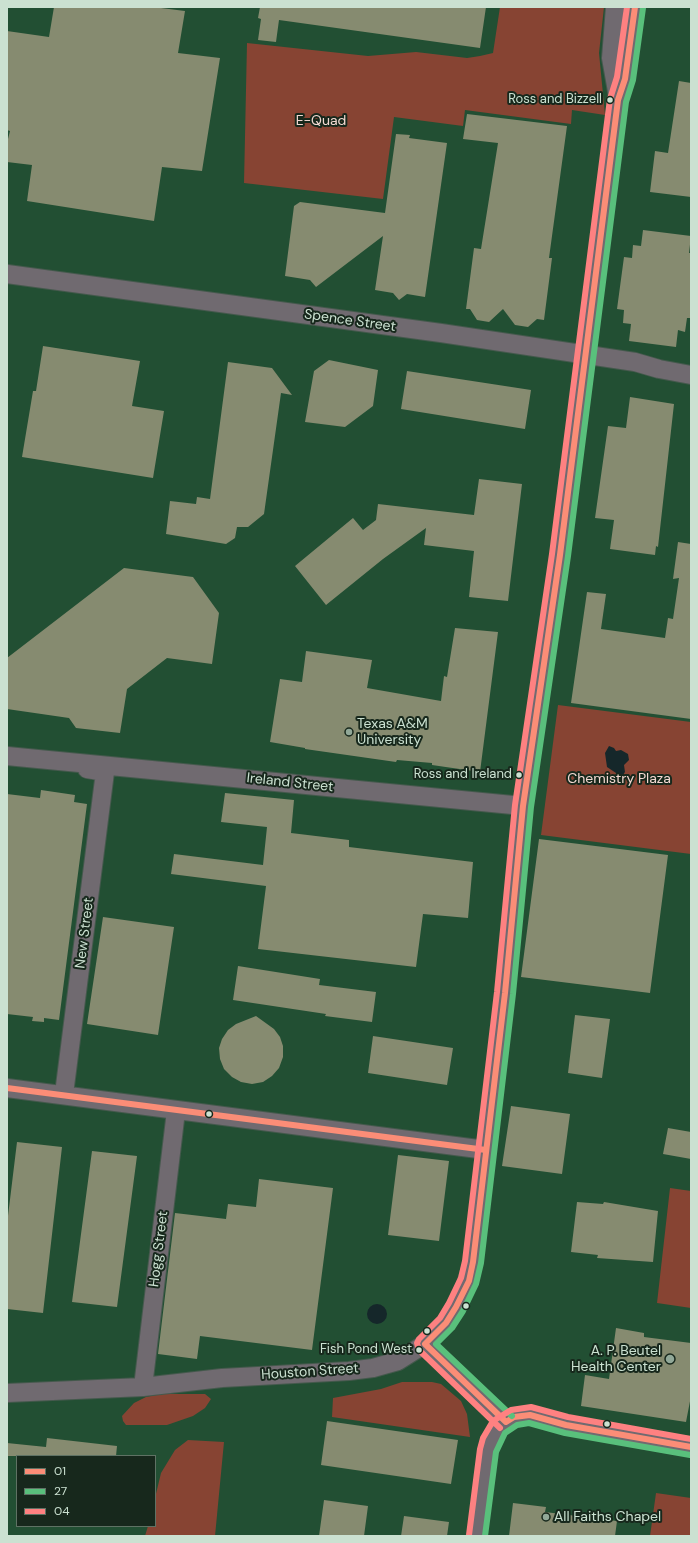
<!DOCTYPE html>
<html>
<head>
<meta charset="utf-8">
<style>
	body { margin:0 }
	#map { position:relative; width:698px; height:1543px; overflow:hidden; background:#263d2f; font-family:"DM Sans",sans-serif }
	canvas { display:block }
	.frame { position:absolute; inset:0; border:8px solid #cbe1d1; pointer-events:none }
	.legend { position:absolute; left:16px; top:1455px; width:140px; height:72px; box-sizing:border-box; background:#17281c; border:1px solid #5f7264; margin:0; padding:5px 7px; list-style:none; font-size:12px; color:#cbe1d1 }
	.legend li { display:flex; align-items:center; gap:8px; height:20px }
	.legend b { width:20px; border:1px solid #5f7264 }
</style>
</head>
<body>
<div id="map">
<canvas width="698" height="1543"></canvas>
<div class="frame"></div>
<ul class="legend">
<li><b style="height:5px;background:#fb8d77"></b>01</li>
<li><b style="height:5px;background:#59c07c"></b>27</li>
<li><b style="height:5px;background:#fe8181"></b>04</li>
</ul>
</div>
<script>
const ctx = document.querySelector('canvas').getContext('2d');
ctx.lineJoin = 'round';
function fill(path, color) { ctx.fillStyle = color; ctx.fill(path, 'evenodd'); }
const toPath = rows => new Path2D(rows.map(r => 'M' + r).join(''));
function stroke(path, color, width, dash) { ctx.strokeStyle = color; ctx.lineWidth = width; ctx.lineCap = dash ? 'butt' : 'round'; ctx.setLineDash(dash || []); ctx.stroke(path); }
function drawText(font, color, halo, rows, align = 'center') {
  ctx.font = font + ' "DM Sans",sans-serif'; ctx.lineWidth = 4; ctx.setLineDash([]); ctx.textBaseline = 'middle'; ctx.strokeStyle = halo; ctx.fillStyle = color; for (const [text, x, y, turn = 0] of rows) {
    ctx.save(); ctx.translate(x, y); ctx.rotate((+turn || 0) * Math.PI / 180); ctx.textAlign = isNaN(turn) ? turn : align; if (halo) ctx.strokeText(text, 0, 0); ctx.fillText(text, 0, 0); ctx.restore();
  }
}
const built = toPath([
	[7,7,691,7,691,1536,7,1536],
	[17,1456,155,1456,155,1526,17,1526]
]);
const green = toPath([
	[500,7,604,7,599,53,605,115,572,110,571,124,465,110,463,126,394,117,383,199,244,183,247,43,368,56,416,52,467,58,480,56,493,53],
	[558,705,691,722,691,854,541,835],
	[670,1188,691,1191,691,1308,657,1303],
	[402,1382,432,1382,441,1384,461,1401,467,1414,470,1437,332,1417,333,1398,381,1389],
	[161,1394,205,1394,211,1399,205,1408,193,1416,167,1425,126,1425,123,1421,122,1416,134,1403,146,1397],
	[188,1440,224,1442,215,1536,145,1536,148,1526,155,1526,155,1498,161,1473,175,1450],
	[656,1493,691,1498,691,1536,650,1536]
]);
const water = toPath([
	[609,746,614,748,616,751,621,750,628,754,629,760,624,765,625,772,623,775,619,775,607,767,605,753],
	'367 1314a10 10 0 1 1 20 0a10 10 0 1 1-20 0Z'
]);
const building = toPath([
	[54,7,153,7,185,11,178,53,220,58,202,171,162,167,154,221,27,201,32,165,7,162,7,143,10,131,7,130,7,31,49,37],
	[260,7,486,7,480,48,279,20,276,42,258,40,261,19,258,18],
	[679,81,691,83,691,197,650,192,655,151,668,153],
	[467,114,567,126,549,258,552,258,544,320,537,319,528,327,515,325,503,309,489,322,477,320,470,309,466,309,474,248,481,249,498,143,463,139],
	[396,134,410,135,409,138,447,143,425,297,407,294,399,300,393,293,375,290,383,236,316,287,310,280,285,276,294,206,300,202,385,213],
	[643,230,691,236,689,253,691,253,691,318,687,318,685,332,678,330,676,347,629,341,631,324,623,323,624,310,617,309,624,257,632,258,633,245,641,246],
	[43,346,140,361,132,406,164,411,153,478,22,457,33,391,36,391],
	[329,360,378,370,373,406,345,427,305,422,314,371],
	[228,362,272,368,292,395,281,393,264,514,248,527,237,527,235,538,226,544,166,534,170,501,196,504,197,497,210,499],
	[407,371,531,390,525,429,401,409],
	[630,397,674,404,658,547,656,546,655,555,610,549,614,520,595,518,608,426,626,428],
	[479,479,522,484,508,601,469,597,474,551,424,545,426,528,383,559,326,605,295,566,353,518,363,530,376,520,378,504,474,515],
	[678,542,691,544,691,719,571,703,587,592,606,594,601,629,665,638,668,618,673,619,679,578,673,579],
	[124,568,193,577,219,613,212,664,167,658,127,689,120,733,76,728,69,718,7,709,7,658],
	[455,628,498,632,480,772,432,765,432,763,397,760,396,762,305,749,305,748,270,742,280,679,302,682,306,651,372,660,367,688,441,701,444,676,447,677],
	[41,790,75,795,74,802,87,804,59,1020,44,1018,44,1022,32,1021,33,1017,7,1014,7,794,40,798],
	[225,793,294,800,291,833,349,840,349,847,473,862,468,918,423,914,416,967,258,949,266,886,171,874,174,854,263,865,267,827,221,822],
	[539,839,668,855,650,993,521,977],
	[103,917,174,927,158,1035,87,1024],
	[238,966,320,979,319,985,376,992,372,1022,325,1016,326,1014,233,1000],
	[575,1015,610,1019,602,1078,568,1073],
	[256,1016,274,1029,280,1037,283,1046,283,1057,279,1068,272,1076,263,1082,252,1084,241,1082,232,1077,224,1069,220,1059,219,1048,222,1039,228,1030,236,1024],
	[373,1036,453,1048,447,1085,368,1073],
	[511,1106,570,1114,562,1174,502,1166],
	[668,1128,691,1132,691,1159,663,1154],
	[17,1142,62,1147,43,1313,7,1309,7,1224],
	[92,1151,137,1156,117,1307,72,1302],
	[398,1155,449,1161,439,1241,388,1235],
	[259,1179,333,1188,312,1350,200,1336,197,1359,158,1354,175,1213,226,1219,228,1204,256,1207],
	[577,1202,603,1204,604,1202,658,1211,653,1262,597,1258,598,1255,571,1252],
	[616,1328,644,1333,644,1337,691,1343,691,1396,686,1422,581,1406,585,1375,609,1379],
	[327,1421,458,1440,451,1484,321,1465],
	[47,1438,117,1446,116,1456,7,1456,7,1443,46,1447],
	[324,1500,368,1506,364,1536,319,1536],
	[513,1503,546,1507,545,1512,617,1521,615,1536,509,1536],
	[404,1516,449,1522,447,1536,401,1536]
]);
const minor = toPath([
	[615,7,611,58,618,97],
	[7,274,441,333,635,362,659,369,691,375],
	[7,756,523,806],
	[7,1088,486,1150],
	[64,1094,105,772,87,769],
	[425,1344,506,1422],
	[143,1387,176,1111],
	[7,1393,143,1387,222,1378,349,1371,373,1368,398,1361,425,1344,446,1323,463,1293,473,1262,505,993,523,806,560,555,618,100,625,79,635,7],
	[477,1536,488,1450,491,1440,499,1427,514,1417,530,1415,566,1425,691,1447]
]);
const bus1 = toPath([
	[635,7,625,79,618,100,560,555,523,806,505,993,473,1262,469,1281,456,1307,446,1323,425,1344,506,1422,514,1417,530,1415,566,1425,691,1447],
	[7,1088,486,1150]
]);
const bus2 = toPath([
	[512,1416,436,1344,452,1328,463,1311,476,1284,481,1263,513,994,531,807,568,556,626,102,633,80,643,8],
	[485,1536,496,1452,505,1433,517,1425,529,1423,565,1433,690,1455]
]);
const bus3 = toPath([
	[500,1428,419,1350,417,1343,419,1339,440,1318,449,1303,461,1278,465,1261,497,992,515,805,552,554,610,99,617,77,627,7],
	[469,1535,480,1449,483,1438,493,1421,511,1410,531,1407,568,1417,691,1439]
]);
const markers = [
	[610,100,3.5,"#cbe1d1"],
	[349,732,4,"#91a898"],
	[519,775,3.5,"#cbe1d1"],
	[209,1114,3.5,"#cbe1d1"],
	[466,1306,3.5,"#cbe1d1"],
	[427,1331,3.5,"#cbe1d1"],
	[419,1350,3.5,"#cbe1d1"],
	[670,1359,5,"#91a898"],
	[607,1424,3.5,"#cbe1d1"],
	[546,1517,4,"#91a898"]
];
const busNames = [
	["Ross and Bizzell",602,100],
	["Ross and Ireland",512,775],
	["Fish Pond West",412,1350]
];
const parkNames = [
	["E-Quad",321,121],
	["Chemistry Plaza",619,779]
];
const streetNames = [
	["Spence Street",350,321,8],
	["Ireland Street",290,783,6],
	["New Street",85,933,-83],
	["Hogg Street",159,1249,-83],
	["Houston Street",310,1372,-4]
];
const poiNames = [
	["Texas A&M",357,724],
	["University",357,740],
	["A. P. Beutel",661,1351,"right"],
	["Health Center",661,1367,"right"],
	["All Faiths Chapel",554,1517]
];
fill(built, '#224f33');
fill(green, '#874433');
fill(water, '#15272a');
fill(building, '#868b70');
stroke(minor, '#45594d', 20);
stroke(minor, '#706a70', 18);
stroke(bus1, '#fb8d77', 6);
stroke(bus2, '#59c07c', 6);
stroke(bus3, '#fe8181', 6);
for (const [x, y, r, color] of markers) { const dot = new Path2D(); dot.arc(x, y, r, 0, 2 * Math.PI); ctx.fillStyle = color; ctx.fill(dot); stroke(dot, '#17281c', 1.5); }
drawText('13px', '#cbe1d1', '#17281c', busNames, 'right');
drawText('14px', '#f2d8d1', '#17281c', parkNames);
drawText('14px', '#cbe1d1', '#17281c', streetNames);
drawText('14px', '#cbe1d1', '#17281c', poiNames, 'left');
</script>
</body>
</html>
